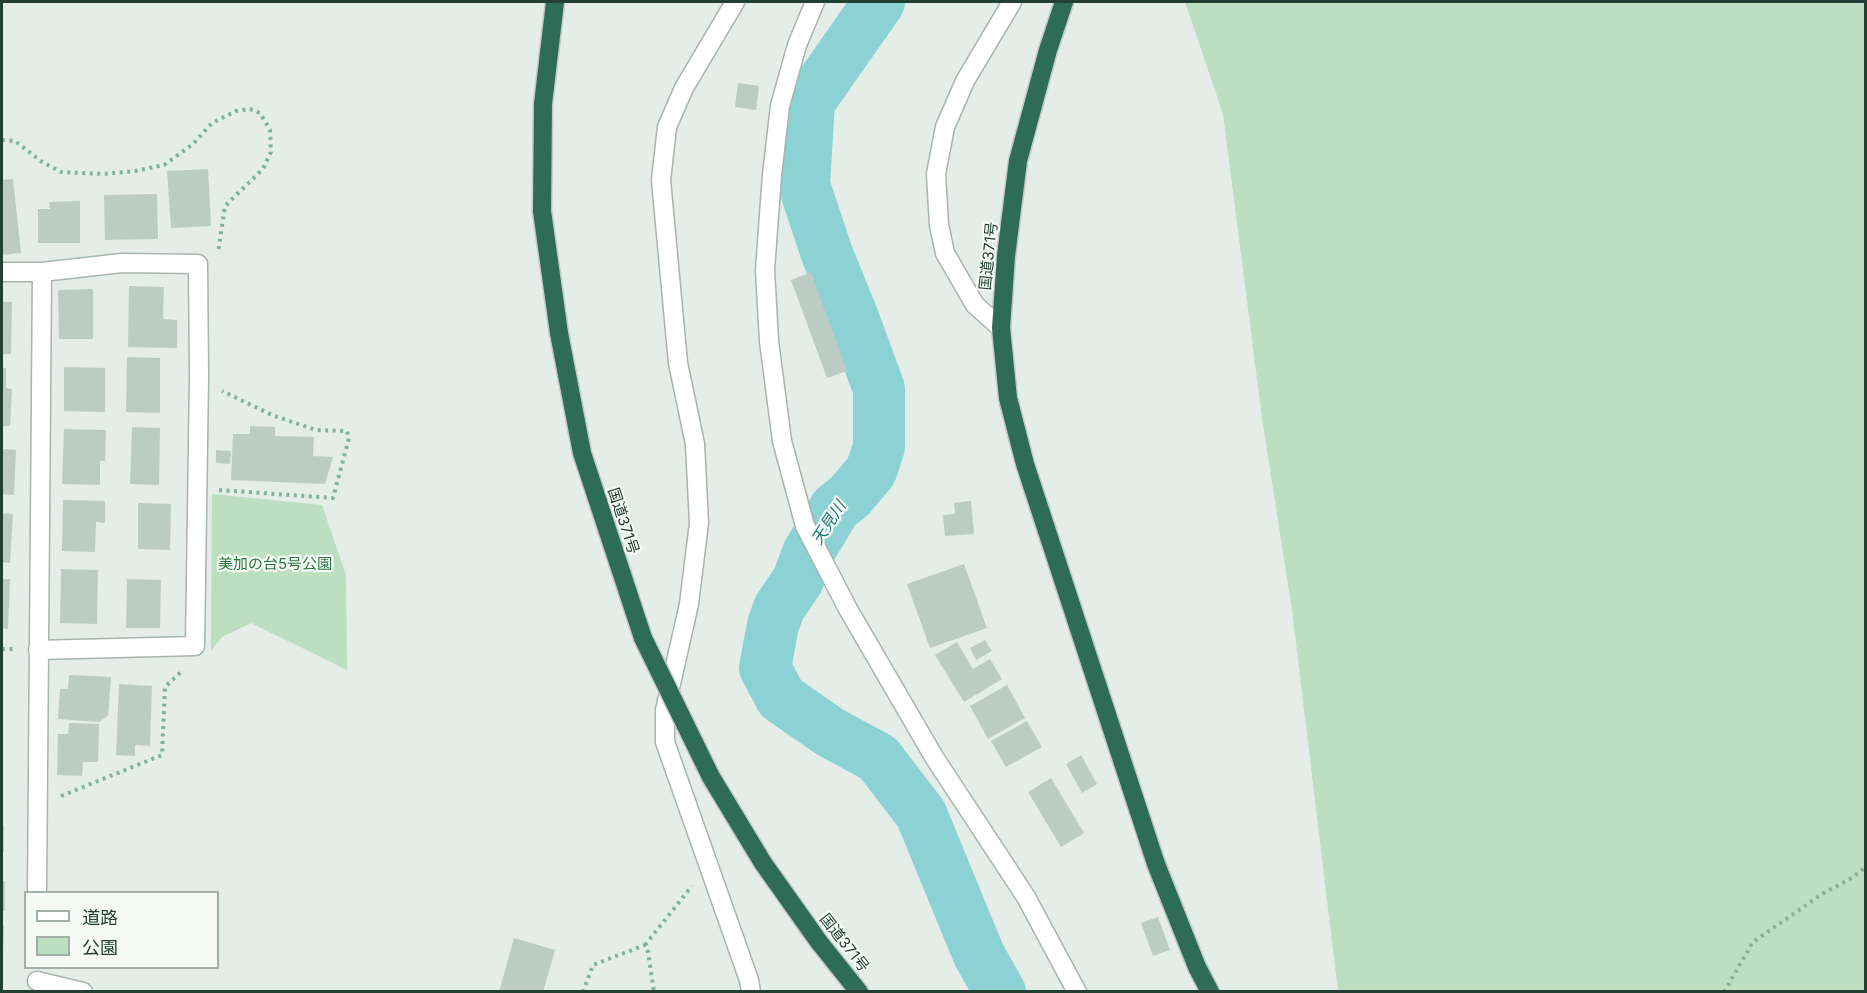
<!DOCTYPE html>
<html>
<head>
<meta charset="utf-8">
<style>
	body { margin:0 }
	#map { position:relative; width:1867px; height:993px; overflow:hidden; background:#e4ede8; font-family:Inter,"Noto Sans JP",sans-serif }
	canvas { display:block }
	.frame { position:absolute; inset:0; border:3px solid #233f34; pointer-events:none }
	.legend { position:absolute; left:24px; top:891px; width:195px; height:78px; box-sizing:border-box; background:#f5faf6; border:2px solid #a1afa8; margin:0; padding:8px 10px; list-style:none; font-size:18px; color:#233f34 }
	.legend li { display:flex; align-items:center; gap:12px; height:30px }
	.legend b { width:30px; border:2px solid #a1afa8 }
</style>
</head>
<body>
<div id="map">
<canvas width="1867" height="993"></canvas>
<div class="frame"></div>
<ul class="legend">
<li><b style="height:8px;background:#fff"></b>道路</li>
<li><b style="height:16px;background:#bddfc1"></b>公園</li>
</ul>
</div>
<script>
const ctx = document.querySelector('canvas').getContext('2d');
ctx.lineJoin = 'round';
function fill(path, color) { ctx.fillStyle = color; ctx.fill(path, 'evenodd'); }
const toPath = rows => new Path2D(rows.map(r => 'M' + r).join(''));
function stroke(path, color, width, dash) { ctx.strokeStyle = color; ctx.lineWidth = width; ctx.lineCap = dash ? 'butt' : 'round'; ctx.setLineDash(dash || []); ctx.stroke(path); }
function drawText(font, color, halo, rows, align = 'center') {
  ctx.font = font + ' Inter,"Noto Sans JP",sans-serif'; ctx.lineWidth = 4.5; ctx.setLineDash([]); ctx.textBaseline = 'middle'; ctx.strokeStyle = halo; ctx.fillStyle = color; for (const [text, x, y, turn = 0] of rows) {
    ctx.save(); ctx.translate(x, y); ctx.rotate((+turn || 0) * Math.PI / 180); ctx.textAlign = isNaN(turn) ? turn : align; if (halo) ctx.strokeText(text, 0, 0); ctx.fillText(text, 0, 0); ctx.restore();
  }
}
const green = toPath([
	[1185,2,1865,2,1865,991,1338,991,1292,610,1262,418,1223,114],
	[212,494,322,505,346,575,347,670,251,623,222,637,211,651]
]);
const river = toPath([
	[879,2,809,102,804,185,827,254,853,318,879,389,879,447,871,471,850,496,835,508,808,553,798,580,779,608,773,625,765,668,781,698,830,732,878,758,921,814,979,955,1000,992]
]);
const building = toPath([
	[738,83,759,86,756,110,735,107],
	[208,169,211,226,171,228,167,171],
	[13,179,21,253,2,255,2,180],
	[157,194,158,239,105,240,104,195],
	[80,201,80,243,38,243,38,209,50,209,49,202],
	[811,272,847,371,827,378,791,280],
	[129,286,164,287,163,319,177,320,177,348,128,347],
	[93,289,93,339,59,339,58,290],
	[2,302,12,302,11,354,2,354],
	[127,357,160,358,160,413,126,412],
	[64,367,105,368,105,412,64,411],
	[2,368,6,368,6,388,12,389,10,426,2,426],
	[250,426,275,427,275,436,314,437,313,456,333,457,325,484,231,480,233,434,250,434],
	[132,427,160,428,159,485,130,484],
	[64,429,106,430,105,461,100,461,100,485,62,484],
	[2,449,16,450,14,495,2,494],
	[216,450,231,451,230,464,216,463],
	[63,500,105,501,105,523,96,522,95,552,62,551],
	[971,501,974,534,945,536,943,515,955,514,954,503],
	[138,503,171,504,170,550,138,549],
	[2,513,13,514,10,563,2,562],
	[964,564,987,628,930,648,907,584],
	[61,569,98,570,97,624,60,623],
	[2,579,10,579,8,629,2,628],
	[127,579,161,580,160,628,126,628],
	[985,640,992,651,976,660,970,648],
	[957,642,973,669,990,659,1002,679,964,702,935,655],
	[69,675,111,677,108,716,99,722,58,719,60,689,68,689],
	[119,684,152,686,150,746,135,745,135,756,116,755],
	[1007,685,1025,718,988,739,970,706],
	[1027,721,1042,747,1006,767,991,741],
	[69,723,99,724,98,762,83,762,82,776,57,775,58,734,68,734],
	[1081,755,1097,784,1082,793,1066,764],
	[1051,778,1084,833,1061,847,1028,792],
	[2,825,4,825,4,852,2,852],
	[2,881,5,881,5,911,2,911],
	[1158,917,1170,950,1153,956,1141,923],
	[2,926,4,926,3,957,2,957],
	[514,938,555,950,543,992,499,992]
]);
const path = toPath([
	[2,140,15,141,42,162,61,172,103,174,135,171,164,165,193,144,212,123,236,111,250,109,260,113,270,130,271,152,263,169,225,206,218,253],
	[219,490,333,498,349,438,347,431,316,430,272,415,222,391],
	[2,649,16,649],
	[61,796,162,755,165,687,183,670],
	[645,945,692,886],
	[583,992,593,965,645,945,648,952,654,992],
	[1724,992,1753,942,1822,894,1850,879,1866,867]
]);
const street = toPath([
	[735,2,684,88,667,127,661,180,678,363,695,444,699,523,689,604,665,710,665,742,749,980,751,992],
	[815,2,797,45,780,106,772,175,765,270,769,341,782,441,805,526,848,609,934,757,1026,897,1077,992],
	[2,272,42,272,122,263,198,264,199,376,195,646,38,650],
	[1001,328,975,305,945,253,939,225,936,174,945,127,965,81,1012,2],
	[37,892,42,272],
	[37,981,83,992]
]);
const highway = toPath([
	[555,2,543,104,542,211,559,333,582,453,643,638],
	[1064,2,1048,50,1018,161,1006,256,1001,328,1008,398,1025,464,1156,864,1197,967,1210,992],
	[711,777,763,863,819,942,859,992]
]);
const highwayBridge = toPath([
	[643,638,711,777]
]);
const streetNames = [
	["国道371号",989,256,-84],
	["国道371号",623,521,72],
	["国道371号",844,943,52]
];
const parkNames = [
	["美加の台5号公園",275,564]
];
const waterNames = [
	["天見川",829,523,-57]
];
fill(green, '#bddfc1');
stroke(river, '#8cd1d3', 52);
fill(building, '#bccbc3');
stroke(street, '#a6b5ae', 21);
stroke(highway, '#c1c9c6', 21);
stroke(path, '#84b19d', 4, [3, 4.5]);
stroke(street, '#fff', 18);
stroke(highway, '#2e6c57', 18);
stroke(highwayBridge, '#c1c9c6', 21, []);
stroke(highwayBridge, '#2e6c57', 18);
drawText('15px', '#233f34', '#f5faf6', streetNames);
drawText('15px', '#2c773f', '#f5faf6', parkNames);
drawText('italic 16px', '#1c797c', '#f5faf6', waterNames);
</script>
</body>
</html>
